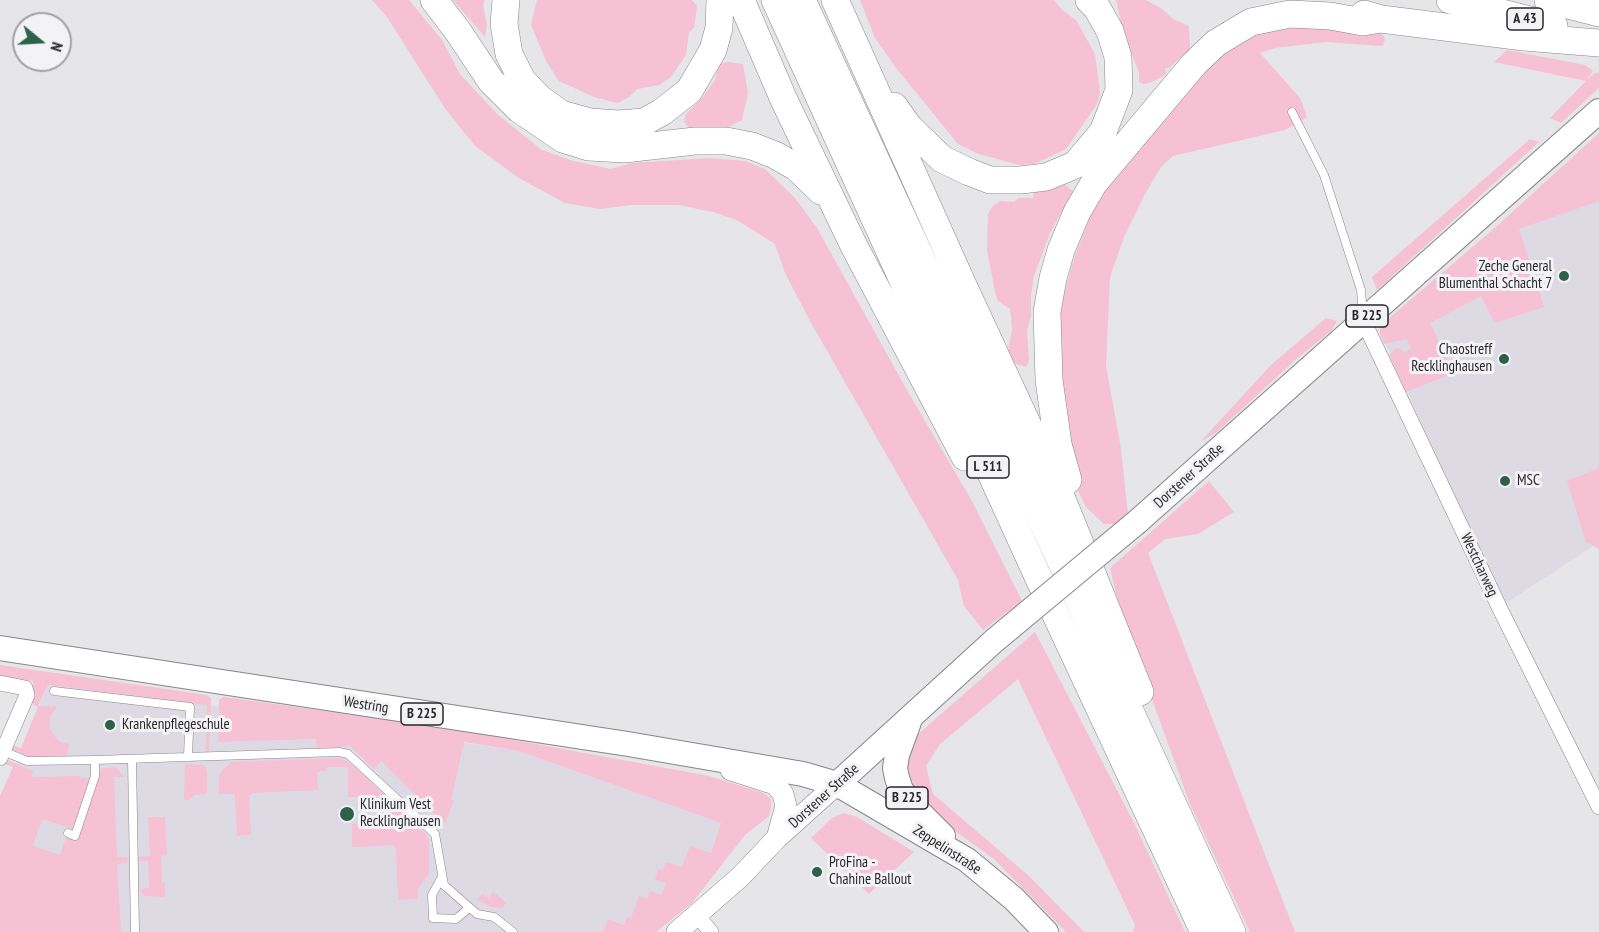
<!DOCTYPE html>
<html>
<head>
<meta charset="utf-8">
<style>
	body { margin:0 }
	#map { position:relative; width:1599px; height:932px; overflow:hidden; background:#e6e5e8; font-family:"PT Sans Narrow",sans-serif }
	canvas { display:block }
	.north { position:absolute; left:12px; top:12px; width:60px; height:60px; box-sizing:border-box; background:#f3f2f5; border:2px solid #a2a1a4; border-radius:50%; rotate:108deg; font-size:16px; font-weight:700; line-height:24px; text-align:center; color:#29282a }
	.north::after { content:''; display:block; margin:auto; width:21px; height:27px; background:#2d6248; clip-path:polygon(50% 0,100% 100%,50% 72%,0 100%) }
</style>
</head>
<body>
<div id="map">
<canvas width="1599" height="932"></canvas>
<div class="north">N</div>
</div>
<script>
const ctx = document.querySelector('canvas').getContext('2d');
ctx.lineJoin = 'round';
function fill(path, color) { ctx.fillStyle = color; ctx.fill(path, 'evenodd'); }
const toPath = rows => new Path2D(rows.map(r => 'M' + r).join(''));
function stroke(path, color, width, dash) { ctx.strokeStyle = color; ctx.lineWidth = width; ctx.lineCap = dash ? 'butt' : 'round'; ctx.setLineDash(dash || []); ctx.stroke(path); }
function drawText(font, color, halo, rows, align = 'center') {
  ctx.font = font + ' "PT Sans Narrow",sans-serif'; ctx.lineWidth = 6; ctx.setLineDash([]); ctx.textBaseline = 'middle'; ctx.strokeStyle = halo; ctx.fillStyle = color; for (const [text, x, y, turn = 0] of rows) {
    ctx.save(); ctx.translate(x, y); ctx.rotate((+turn || 0) * Math.PI / 180); ctx.textAlign = isNaN(turn) ? turn : align; if (halo) ctx.strokeText(text, 0, 0); ctx.fillText(text, 0, 0); ctx.restore();
  }
}
const built = toPath([
	[1599,142,1599,542,1503,605,1380,331],
	[48,685,208,705,519,751,721,823,711,853,683,867,663,871,659,869,655,880,667,883,662,895,647,899,624,925,608,919,603,932,121,932,0,886,0,804]
]);
const green = toPath([
	[372,0,409,0,442,40,460,74,497,114,542,150,573,161,611,169,632,163,710,158,745,161,765,169,795,198,817,228,908,392,972,501,1022,601,983,630,964,606,958,580,810,321,785,273,775,244,737,220,713,212,679,205,630,205,600,209,565,203,519,178,475,146,444,107,387,17],
	[453,0,485,0,483,6,487,24,485,37],
	[537,0,692,0,697,6,694,28,689,32,686,55,671,77,659,85,637,89,629,97,618,103,594,97,559,81,546,61,531,25],
	[860,0,1054,0,1062,10,1076,20,1095,54,1100,93,1097,104,1066,149,1034,164,1019,165,976,153,958,144,897,69,875,38],
	[1116,0,1146,0,1162,9,1173,19,1189,26,1190,49,1169,68,1165,68,1166,74,1152,82,1144,84,1139,82,1139,72,1124,35],
	[1283,24,1380,31,1385,39,1383,46,1326,42,1275,48,1260,53,1300,98,1307,117,1285,130,1173,156,1161,167,1145,194,1124,237,1110,277,1106,366,1121,449,1128,515,1116,524,1104,524,1086,507,1079,493,1063,416,1060,311,1072,264,1090,217,1101,197,1115,174,1152,129,1218,57,1249,36],
	[1507,50,1585,65,1593,71,1587,80,1595,73,1599,73,1599,88,1561,123,1550,118,1586,81,1494,62],
	[728,62,743,64,748,93,742,120,724,129,691,130,684,122,686,114,703,97,715,80,719,64],
	[1599,133,1599,201,1519,229,1544,307,1495,323,1481,296,1430,323,1454,373,1406,392,1389,355,1396,348,1401,349,1403,353,1411,349,1407,339,1384,344,1380,334,1380,326,1497,226],
	[1530,139,1539,142,1377,290,1372,277],
	[1059,180,1073,191,1050,233,1034,276,1031,296,1031,316,1027,330,1029,361,1026,367,1014,363,1008,352,1012,329,1011,317,1010,309,998,301,995,292,987,250,988,214,992,207,1000,201,1014,202,1019,198,1033,198,1035,190],
	[1326,318,1337,321,1331,331,1295,360,1216,433,1201,441,1271,365],
	[1599,468,1599,549,1586,542,1567,481],
	[1209,481,1234,512,1198,534,1165,539,1148,553,1295,932,1250,932,1190,804,1121,614,1110,568],
	[1035,632,1135,825,1185,932,1133,932,1135,925,1018,679,940,744,926,766,933,794,1029,876,1084,932,1066,932,994,859,941,821,916,799,907,780,907,761,917,735],
	[0,665,207,695,211,699,209,752,206,752,207,705,48,685,38,706,57,707,50,717,50,729,54,736,61,742,69,744,67,756,30,757,9,748,11,745,21,748,38,707,29,702,33,691,33,681,0,677],
	[223,697,444,727,709,776,764,793,771,799,771,808,769,816,745,835,692,903,656,932,603,932,608,919,624,925,627,917,631,918,639,896,647,899,650,891,662,895,666,883,655,880,658,869,663,870,666,862,682,867,690,846,711,853,721,823,519,751,464,742,451,800,454,800,445,824,381,761,374,769,350,746,317,748,316,739,218,742,219,700],
	[339,758,348,761,426,834,429,840,429,874,418,888,418,899,398,900,396,848,393,845,352,847,352,824,377,825,380,823,380,799,376,797,348,797,348,767,327,767,326,771,320,771,317,773,318,790,252,793,249,795,251,835,237,836,235,795,233,794,219,794,219,775,231,762],
	[5,759,33,771,32,777,79,776,80,778,91,778,74,829,42,819,33,846,60,855,66,838,77,840,101,769,115,767,124,777,114,777,117,857,128,857,127,863,117,864,121,932,0,932,0,796,13,767,3,763],
	[185,764,204,765,207,771,207,794,194,795,189,800,184,800],
	[843,813,857,817,914,852,869,894,811,838,832,818],
	[148,817,165,817,167,855,161,856,162,882,165,883,165,897,144,896,139,889,149,888,148,861,137,861,137,857,150,856],
	[494,892,506,903,502,908,491,907,477,900,482,894,488,898]
]);
const lane = toPath([
	[1292,112,1324,175,1361,290,1363,316],
	[54,691,190,707,188,756],
	[3,751,27,761,95,760,339,752,348,754,435,834,444,885,477,914,494,917,513,932],
	[132,759,135,932],
	[68,833,75,836,95,776,95,760],
	[442,877,432,895,433,918,456,919,469,908]
]);
const street = toPath([
	[1363,320,1501,611,1599,807],
	[0,683,25,688,27,695,0,758],
	[697,915,711,932]
]);
const secondary = toPath([
	[731,770,775,784,783,794,786,806,777,838],
	[677,932,740,877,777,838,837,784]
]);
const primary = toPath([
	[1137,522,1599,111],
	[0,648,628,744,803,774,837,784,967,860,1014,899,1046,932],
	[909,722,897,755,895,768,897,778,901,790,914,807,943,836],
	[837,784,995,640]
]);
const highway = toPath([
	[434,0,457,30,491,81,519,109,563,139,589,147,624,149,695,141,726,141,752,146,775,155,796,167,821,191],
	[506,0,504,24,509,54,522,80,539,98,561,114,590,122,618,124,644,122,662,112,689,91,713,50,719,28,720,0],
	[741,0,784,100,853,244,965,457],
	[775,0,1040,581,1204,932],
	[802,0,1232,932],
	[835,0,962,283,1062,499,1140,692],
	[1450,0,1554,26],
	[1548,0,1599,13],
	[1364,14,1381,19,1524,37,1599,43],
	[894,106,909,127,942,159,969,172,990,180,1021,180,1046,177,1075,165,1103,132,1119,90,1118,57,1110,31,1097,8,1089,0],
	[1068,480,1058,444,1049,380,1047,312,1053,278,1061,250,1077,212,1094,183,1194,64,1216,43,1251,22,1290,14,1330,16,1363,22,1381,19]
]);
const primaryBridge = toPath([
	[995,640,1137,522]
]);
const markers = [
	[1564,276,6,"#2d6248"],
	[1504,359,6,"#2d6248"],
	[1505,481,6,"#2d6248"],
	[110,725,6,"#2d6248"],
	[347,814,8,"#2d6248"],
	[817,872,6,"#2d6248"]
];
const shields = [
	[1525,19,36],
	[1367,316,42],
	[988,467,42],
	[422,714,42],
	[907,798,42]
];
const shieldNames = [
	["A 43",1525,19],
	["B 225",1367,316],
	["L 511",988,467],
	["B 225",422,714],
	["B 225",907,798]
];
const poiNames = [
	["Zeche General",1552,267,"right"],
	["Blumenthal Schacht 7",1552,284,"right"],
	["Chaostreff",1492,350,"right"],
	["Recklinghausen",1492,367,"right"],
	["MSC",1517,481],
	["Krankenpflegeschule",122,725],
	["Klinikum Vest",360,805],
	["Recklinghausen",360,822],
	["ProFina -",829,863],
	["Chahine Ballout",829,880]
];
const streetNames = [
	["Dorstener Straße",1189,476,-42],
	["Westcharweg",1479,565,65],
	["Westring",366,705,9],
	["Dorstener Straße",824,796,-42],
	["Zeppelinstraße",947,850,33]
];
fill(built, '#dddae4');
fill(green, '#f6c1d2');
stroke(lane, '#878688', 9);
stroke(street, '#878688', 16);
stroke(secondary, '#878688', 22);
stroke(primary, '#878688', 26);
stroke(highway, '#878688', 28);
stroke(lane, '#fff', 8);
stroke(street, '#fff', 15);
stroke(secondary, '#fff', 21);
stroke(primary, '#fff', 24);
stroke(highway, '#fff', 27);
stroke(primaryBridge, '#878688', 26, []);
stroke(primaryBridge, '#fff', 24);
for (const [x, y, r, color] of markers) { const dot = new Path2D(); dot.arc(x, y, r, 0, 2 * Math.PI); ctx.fillStyle = color; ctx.fill(dot); stroke(dot, '#f3f2f5', 2); }
for (const [x, y, w] of shields) { const box = new Path2D(); box.roundRect(x - w / 2, y - 11, w, 22, 4.5); ctx.fillStyle = '#f3f2f5'; ctx.fill(box); stroke(box, '#29282a', 1.5); }
drawText('bold 14px', '#29282a', null, shieldNames);
drawText('15px', '#29282a', '#f3f2f5', poiNames, 'left');
drawText('15px', '#29282a', '#f3f2f5', streetNames);
</script>
</body>
</html>
